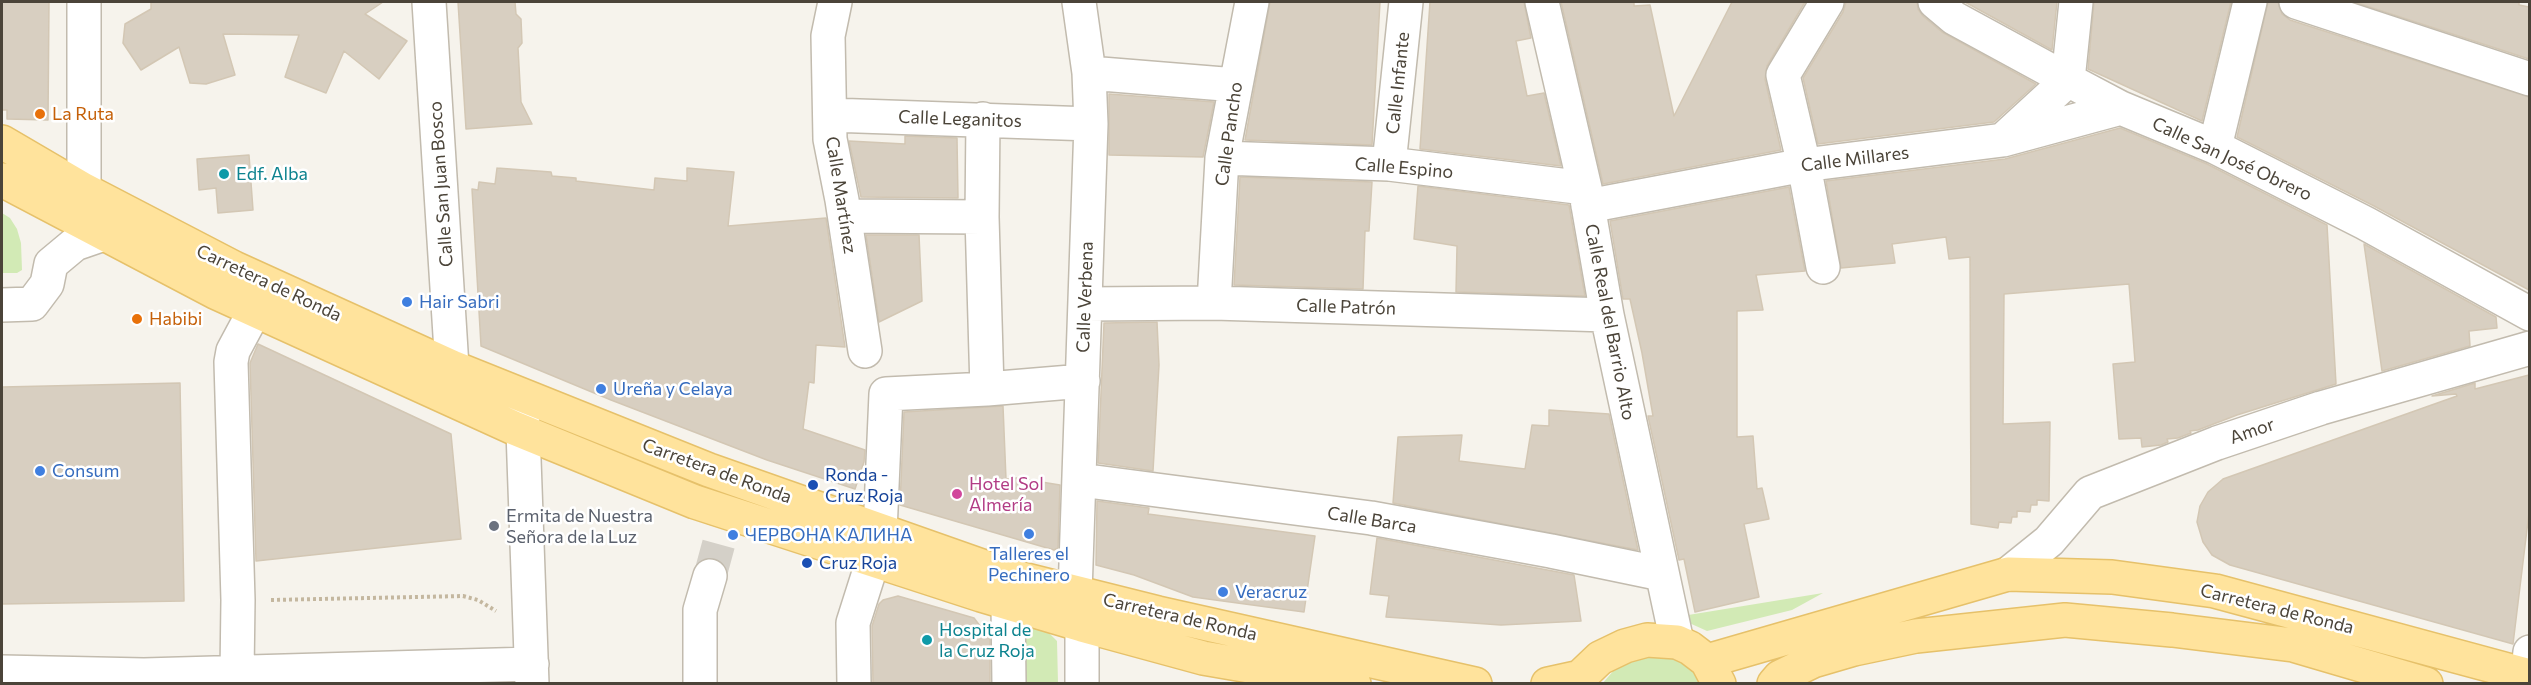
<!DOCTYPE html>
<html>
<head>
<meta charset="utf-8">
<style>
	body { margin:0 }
	#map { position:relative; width:2531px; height:685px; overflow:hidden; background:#f6f3ec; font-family:Commissioner,sans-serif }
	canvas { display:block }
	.frame { position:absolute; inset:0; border:3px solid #4b4439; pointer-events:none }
</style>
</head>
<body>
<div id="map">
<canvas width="2531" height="685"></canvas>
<div class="frame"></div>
</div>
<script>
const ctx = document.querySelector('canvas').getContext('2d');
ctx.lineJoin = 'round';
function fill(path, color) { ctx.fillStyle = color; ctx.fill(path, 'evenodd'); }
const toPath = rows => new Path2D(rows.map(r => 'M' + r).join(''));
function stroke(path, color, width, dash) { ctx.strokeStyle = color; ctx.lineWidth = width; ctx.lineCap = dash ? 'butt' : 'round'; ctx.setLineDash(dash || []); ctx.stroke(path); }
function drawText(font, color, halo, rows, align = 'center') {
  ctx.font = font + ' Commissioner,sans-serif'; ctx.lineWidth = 5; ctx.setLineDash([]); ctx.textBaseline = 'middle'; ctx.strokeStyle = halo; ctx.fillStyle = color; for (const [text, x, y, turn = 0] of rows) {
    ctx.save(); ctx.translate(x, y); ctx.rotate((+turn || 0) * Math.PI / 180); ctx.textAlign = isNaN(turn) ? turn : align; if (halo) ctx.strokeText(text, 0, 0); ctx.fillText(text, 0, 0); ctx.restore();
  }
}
const green = toPath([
	[2,213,10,218,17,229,21,243,22,270,17,273,2,273],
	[1823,593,1792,610,1707,631,1676,617],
	[1035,627,1048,632,1057,641,1058,683,1022,683,1022,628],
	[1667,648,1727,684,1602,684,1621,662]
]);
const building = toPath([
	[2,2,49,2,48,120,7,119,7,110,2,110,2,2],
	[151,2,383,2,365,14,407,41,379,79,344,51,326,93,285,77,299,35,223,34,235,75,206,84,190,83,179,47,141,70,123,43,125,24,151,9,151,2],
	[458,2,515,2,516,14,521,19,522,43,518,48,521,102,532,124,466,129,458,2],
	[1270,2,1380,2,1372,145,1245,140,1270,2],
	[1430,2,1524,2,1531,38,1516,41,1527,96,1544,93,1561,166,1420,149,1430,2],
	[1561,2,1634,2,1634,6,1650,5,1674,116,1732,2,1805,2,1767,66,1765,79,1781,150,1603,184,1561,2],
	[1846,2,1917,2,1918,9,1923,16,1942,32,2036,84,1994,122,1818,144,1803,78,1843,12,1846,2],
	[1964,2,2057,2,2052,50,1965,2,1964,2],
	[2094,2,2231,2,2202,121,2088,69,2094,2],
	[2268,2,2278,2,2282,14,2290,20,2529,97,2529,290,2374,206,2237,137,2268,2],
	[2354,2,2519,2,2519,5,2529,7,2529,59,2354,2],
	[1109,94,1214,102,1203,157,1109,155,1109,94],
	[2120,128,2207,164,2327,225,2336,384,2237,415,2198,430,2190,431,2191,433,2178,438,2167,439,2168,442,2161,445,2142,447,2141,438,2119,439,2113,364,2135,362,2129,284,2004,294,2003,424,2050,422,2049,501,2037,500,2037,505,2031,505,2030,512,2017,511,2017,517,2012,517,2011,523,1999,522,1998,528,1971,524,1970,257,1949,259,1946,237,1892,244,1895,263,1841,268,1826,181,2005,159,2120,128],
	[905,136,957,138,958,198,861,197,849,141,905,144,905,136],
	[249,155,253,210,218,213,216,188,199,190,197,159,249,155],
	[497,168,551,172,552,176,576,178,576,181,654,190,655,178,687,181,687,168,734,172,728,226,826,218,845,347,816,345,814,383,809,382,803,429,865,450,864,462,855,489,767,460,611,400,481,346,472,189,478,190,479,182,495,184,497,168],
	[1240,177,1372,182,1369,231,1365,231,1363,289,1234,285,1240,177],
	[1418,186,1569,205,1585,296,1456,292,1457,246,1414,239,1418,186],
	[1789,187,1805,271,1756,275,1763,310,1737,311,1737,437,1753,436,1757,489,1762,488,1769,519,1744,524,1759,597,1695,612,1684,559,1679,560,1648,416,1653,416,1642,353,1630,299,1623,299,1610,221,1789,187],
	[866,235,919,235,922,301,879,322,866,235],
	[2364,244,2496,317,2497,328,2469,331,2470,346,2382,371,2364,244],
	[1157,322,1159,365,1153,471,1098,463,1104,323,1157,322],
	[258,344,451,434,461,539,256,561,250,363,258,344],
	[2529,375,2529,513,2513,644,2230,565,2212,555,2203,542,2197,522,2200,506,2208,492,2223,479,2457,396,2456,394,2432,396,2475,383,2475,389,2529,375],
	[180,383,184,601,2,604,2,387,180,383],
	[1003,406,1006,479,1017,478,1060,485,1058,548,1054,550,900,505,904,412,1003,406],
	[1549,410,1609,414,1638,550,1393,503,1398,437,1462,435,1459,461,1525,469,1532,425,1549,426,1549,410],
	[1097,501,1149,508,1148,514,1315,536,1304,612,1193,597,1134,575,1096,565,1097,501],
	[1377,538,1574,575,1581,621,1501,625,1386,617,1389,596,1370,594,1377,538],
	[898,596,974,618,990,639,990,684,873,684,872,626,879,604,883,600,898,596]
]);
const minorTunnel = toPath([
	[710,576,727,513]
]);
const path = toPath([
	[271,600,463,596,478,600,496,611]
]);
const minor = toPath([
	[429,2,452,367],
	[835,2,828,36,830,139,842,200,865,351],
	[1542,2,1585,188,1607,315,1677,642],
	[1935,2,1954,18,2068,80,2121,108,2215,147,2365,223,2530,314],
	[2296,2,2530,79],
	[1089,73,1236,85],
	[830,115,1091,124],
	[983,119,982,217,987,389],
	[2006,137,2068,80,2076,2],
	[2215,147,2250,2],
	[1222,158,1389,164,1585,188],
	[1389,164,1406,2],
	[84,190,84,2],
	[1588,206,1804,165,2003,140,2121,108],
	[845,216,982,217],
	[1823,267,1804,165,1783,75,1827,2],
	[1214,303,1222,158,1252,2],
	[1085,304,1214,303,1607,315],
	[2,305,32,304,47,284,51,264,75,244,104,234],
	[522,403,532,684],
	[1080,480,1371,518,1551,551,1662,574],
	[880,532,886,394,987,389,1083,381],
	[2008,574,2049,541,2090,493,2217,443,2321,408,2530,348],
	[1075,593,1091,124,1089,73,1079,2],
	[1008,603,1009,684],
	[1082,625,1082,684],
	[2,672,144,675,532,664],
	[237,673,238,600,231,362,233,351,255,310],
	[2527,676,2530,652],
	[700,684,700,610,710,576],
	[854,684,853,623,873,560]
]);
const major = toPath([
	[2,142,84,190,234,268,452,367,709,470,1010,576,1158,613,1475,684],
	[2,180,215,292,514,428,695,502,981,595,1082,625,1203,658,1354,684],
	[1707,661,2008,574,2112,577,2215,591,2530,676],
	[1548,684,1580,677],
	[1578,684,1580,677,1600,658,1625,646,1647,640,1677,642,1690,648,1707,661,1719,684],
	[1774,684,1780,677,1813,661,1854,649,1916,636,2065,620,2172,630,2293,645,2426,684]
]);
const markers = [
	[40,114,6,"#e8710a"],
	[224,174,6,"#0f9aa8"],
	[407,302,6,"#3f7fe0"],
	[137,319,6,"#e8710a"],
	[601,389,6,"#3f7fe0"],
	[40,471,6,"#3f7fe0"],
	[813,485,6,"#1a4fb4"],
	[957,494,6,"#d1479c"],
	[494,526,6,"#6b7280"],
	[1029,534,6,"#3f7fe0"],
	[733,535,6,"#3f7fe0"],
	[807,563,6,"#1a4fb4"],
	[1223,592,6,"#3f7fe0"],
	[927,640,6,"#0f9aa8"]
];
const streetNames = [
	["Calle Infante",1398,83,-84],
	["Calle Leganitos",960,119,2],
	["Calle Pancho",1229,134,-82],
	["Calle Millares",1855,159,-7],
	["Calle San José Obrero",2232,159,25],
	["Calle Espino",1404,168,5],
	["Calle San Juan Bosco",441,184,-94],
	["Calle Martínez",841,195,81],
	["Carretera de Ronda",269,283,25],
	["Calle Verbena",1085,297,-88],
	["Calle Patrón",1346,307,2],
	["Calle Real del Barrio Alto",1610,322,79],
	["Amor",2252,431,-19],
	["Carretera de Ronda",717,471,20],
	["Calle Barca",1372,520,9],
	["Carretera de Ronda",2277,609,14],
	["Carretera de Ronda",1180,617,13]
];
const foodNames = [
	["La Ruta",52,114],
	["Habibi",149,319]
];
const cultureNames = [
	["Edf. Alba",236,174],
	["Hospital de",939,630],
	["la Cruz Roja",939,651]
];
const shopNames = [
	["Hair Sabri",419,302],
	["Ureña y Celaya",613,389],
	["Consum",52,471],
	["ЧЕРВOHA KAЛИHA",745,535],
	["Talleres el",1029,554,"center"],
	["Pechinero",1029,575,"center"],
	["Veracruz",1235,592]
];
const transitNames = [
	["Ronda -",825,475],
	["Cruz Roja",825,496],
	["Cruz Roja",819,563]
];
const hotelNames = [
	["Hotel Sol",969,484],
	["Almería",969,505]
];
const worshipNames = [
	["Ermita de Nuestra",506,516],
	["Señora de la Luz",506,537]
];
fill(green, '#d2eab5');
fill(building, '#d8cfc1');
stroke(building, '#d3c7b4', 1.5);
stroke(minorTunnel, '#d4d0c8', 33, [33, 16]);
stroke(minor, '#c2bbae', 36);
stroke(major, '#e6c16a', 36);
stroke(path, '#c4b79f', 4, [3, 3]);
stroke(minor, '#fff', 33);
stroke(major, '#ffe39c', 33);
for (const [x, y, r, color] of markers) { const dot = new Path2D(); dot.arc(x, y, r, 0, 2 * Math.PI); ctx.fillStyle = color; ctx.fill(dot); stroke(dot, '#fff', 2); }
drawText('18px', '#4b4439', '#fff', streetNames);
drawText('18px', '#c56008', '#fff', foodNames, 'left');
drawText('18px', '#0d838f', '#fff', cultureNames, 'left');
drawText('18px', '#366cbe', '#fff', shopNames, 'left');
drawText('18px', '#164399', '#fff', transitNames, 'left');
drawText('18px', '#b23c85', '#fff', hotelNames, 'left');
drawText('18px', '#5b616d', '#fff', worshipNames, 'left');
</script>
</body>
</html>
